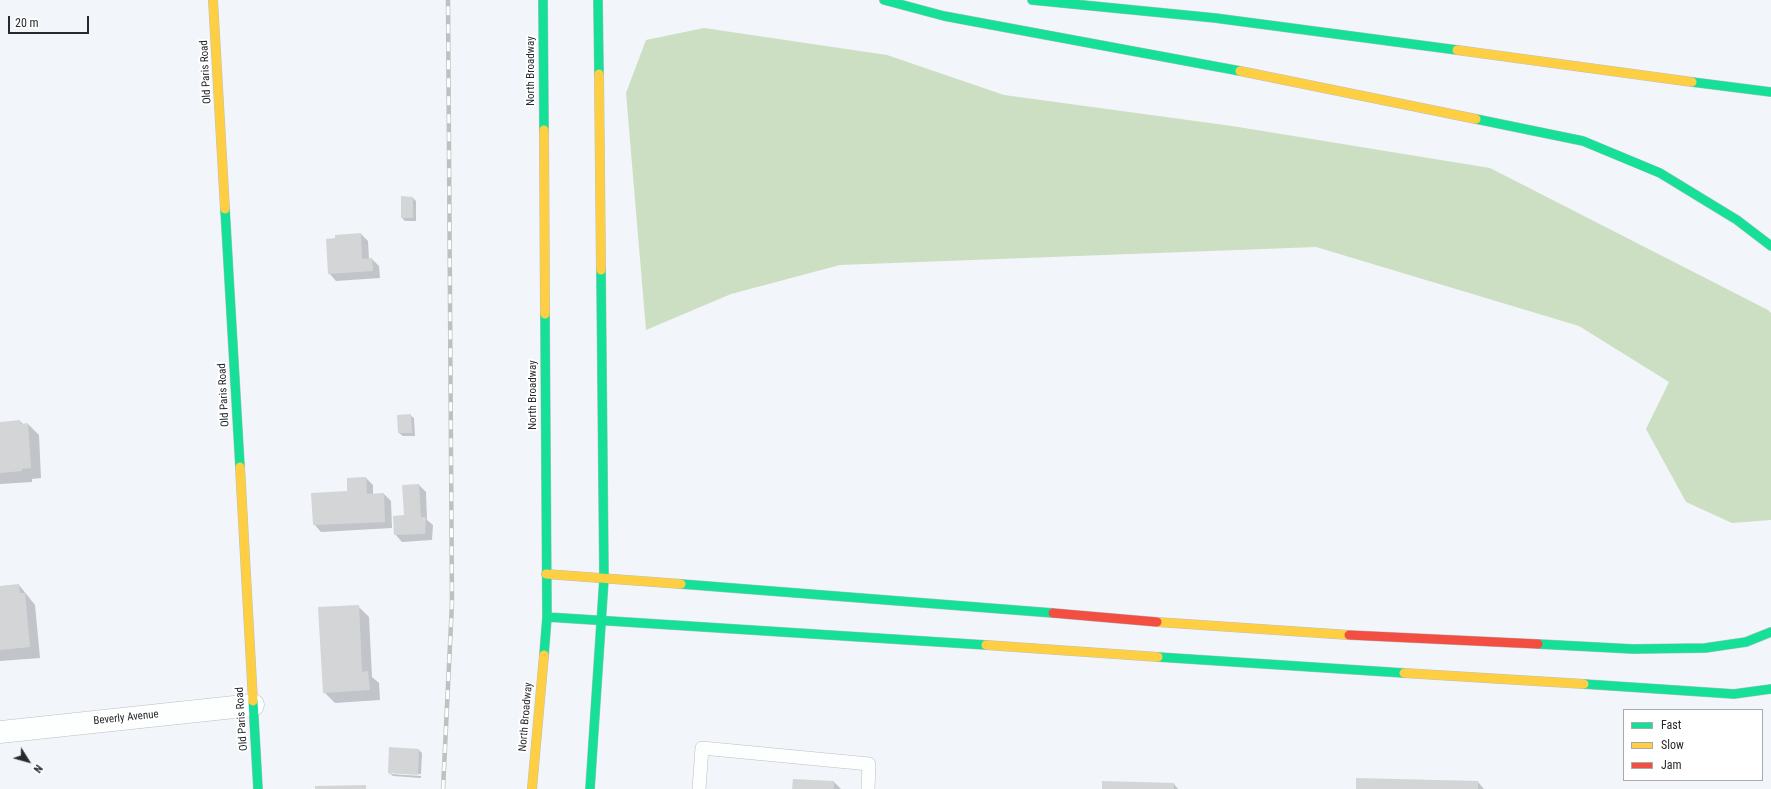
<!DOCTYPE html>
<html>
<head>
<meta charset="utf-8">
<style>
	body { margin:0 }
	#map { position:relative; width:1771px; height:789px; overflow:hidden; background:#f2f5fa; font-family:"Roboto Condensed",sans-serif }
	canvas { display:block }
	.legend { position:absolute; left:1623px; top:709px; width:140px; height:72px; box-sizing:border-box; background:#fff; border:1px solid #a9aaab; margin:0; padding:5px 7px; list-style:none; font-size:12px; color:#272a2d }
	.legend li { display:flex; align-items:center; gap:8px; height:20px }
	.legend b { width:20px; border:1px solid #a9aaab }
	.north { position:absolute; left:8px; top:741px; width:40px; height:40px; -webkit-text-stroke:3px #fff; paint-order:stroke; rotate:127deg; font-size:11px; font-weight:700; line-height:16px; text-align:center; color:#272a2d }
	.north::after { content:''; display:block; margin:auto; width:14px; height:18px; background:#272a2d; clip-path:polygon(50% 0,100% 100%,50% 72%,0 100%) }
	.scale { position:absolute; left:8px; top:16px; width:81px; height:18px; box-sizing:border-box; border:2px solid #272a2d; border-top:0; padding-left:5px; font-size:12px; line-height:14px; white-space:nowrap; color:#272a2d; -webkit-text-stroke:3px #fff; paint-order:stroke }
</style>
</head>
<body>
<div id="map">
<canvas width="1771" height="789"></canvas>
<ul class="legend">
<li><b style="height:5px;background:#16e098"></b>Fast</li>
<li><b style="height:5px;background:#ffcf43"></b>Slow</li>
<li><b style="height:5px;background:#f24e42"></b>Jam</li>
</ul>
<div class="north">N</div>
<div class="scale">20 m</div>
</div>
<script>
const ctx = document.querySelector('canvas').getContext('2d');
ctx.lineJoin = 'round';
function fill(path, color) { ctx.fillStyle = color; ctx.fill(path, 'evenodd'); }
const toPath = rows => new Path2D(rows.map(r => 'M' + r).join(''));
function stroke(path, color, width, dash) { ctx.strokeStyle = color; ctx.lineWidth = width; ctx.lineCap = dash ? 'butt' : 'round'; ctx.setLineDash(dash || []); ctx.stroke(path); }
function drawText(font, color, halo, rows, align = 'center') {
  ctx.font = font + ' "Roboto Condensed",sans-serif'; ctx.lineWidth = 4; ctx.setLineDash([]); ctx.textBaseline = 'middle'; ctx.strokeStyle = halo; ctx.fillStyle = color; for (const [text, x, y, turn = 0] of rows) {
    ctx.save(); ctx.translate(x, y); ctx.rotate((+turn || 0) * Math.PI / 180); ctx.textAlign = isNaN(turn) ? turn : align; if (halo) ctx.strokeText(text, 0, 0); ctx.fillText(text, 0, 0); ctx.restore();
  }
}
const green = toPath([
	[704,28,887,55,1004,95,1232,126,1490,168,1768,310,1771,313,1771,520,1732,523,1686,502,1646,429,1669,382,1579,326,1316,247,840,265,731,294,646,330,626,93,646,40]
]);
const shadow = toPath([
	[413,198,416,201,416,221,405,221,402,218],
	[361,234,368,241,369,259,372,259,379,266,380,278,336,281,329,273],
	[410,415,414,418,415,436,403,436,399,433],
	[20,421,23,424,28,424,39,435,41,478,32,479,32,482,0,484,0,423],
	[366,478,373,485,373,494,384,494,391,501,392,528,321,532,314,524],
	[419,485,426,492,427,520,433,525,432,540,402,542,395,534],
	[19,585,35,605,40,658,0,661,0,587],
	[358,606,369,617,372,677,379,683,380,700,335,703,324,692],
	[419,750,422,753,421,774,391,772,391,774,421,776,421,778,393,776,389,773],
	[834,782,841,789,793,789],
	[1478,782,1484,789,1357,789],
	[1174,784,1178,789,1103,789]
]);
const building = toPath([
	[401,196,413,197,413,218,401,218],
	[361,233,362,259,372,258,373,271,328,274,326,239,335,238,335,235],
	[411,414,412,433,398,433,397,415],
	[20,420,20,424,28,423,31,468,22,469,22,471,0,473,0,422],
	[366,477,367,494,384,493,385,522,313,525,311,493,347,491,347,478],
	[419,484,421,517,426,517,425,534,394,535,393,516,404,515,402,485],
	[19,584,20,593,25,593,30,647,0,650,0,586],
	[359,605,362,672,368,671,370,690,323,693,318,607],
	[389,747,419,749,418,775,388,773],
	[1356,778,1478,781,1478,789,1356,789],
	[793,779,834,781,834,789,792,789],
	[1102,781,1174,783,1174,789,1102,789],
	[366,785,366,789,315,789,315,786]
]);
const lane = toPath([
	[699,789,702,748,869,764,868,789]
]);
const street = toPath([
	[0,732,253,705]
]);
const fast = toPath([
	[543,0,544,130],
	[598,0,599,74],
	[884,0,944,16,1240,71],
	[1032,0,1215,18,1457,50],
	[1692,82,1771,92],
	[1476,119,1583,141,1660,173,1737,220,1771,246],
	[225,209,240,467],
	[681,584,1053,613],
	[547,617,986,645],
	[1538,644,1633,649,1705,648,1746,642,1771,632],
	[544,655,547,617,545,314],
	[1158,657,1404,673],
	[1584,684,1734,694,1771,689],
	[253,701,258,789],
	[590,789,604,579,601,270]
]);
const slow = toPath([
	[213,0,225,209],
	[1457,50,1692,82],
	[1240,71,1476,119],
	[599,74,601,270],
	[544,130,545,314],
	[240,467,253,701],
	[546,574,681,584],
	[1157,622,1349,635],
	[986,645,1158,657],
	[1404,673,1584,684],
	[532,789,544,655]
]);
const jam = toPath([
	[1053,613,1157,622],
	[1349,635,1538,644]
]);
const rail = toPath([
	[443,789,452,603,448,0]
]);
const streetNames = [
	["North Broadway",531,71,-90],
	["Old Paris Road",206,72,-93],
	["Old Paris Road",224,395,-93],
	["North Broadway",533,395,-90],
	["North Broadway",526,717,-85],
	["Beverly Avenue",126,718,-6],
	["Old Paris Road",242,719,-94]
];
fill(green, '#cddfc2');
fill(shadow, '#0003');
fill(building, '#d4d5d7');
stroke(lane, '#bcbfc2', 14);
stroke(street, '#bcbfc2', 23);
stroke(fast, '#bcbfc2', 10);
stroke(slow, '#bcbfc2', 10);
stroke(jam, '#bcbfc2', 10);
stroke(lane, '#fdfefe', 13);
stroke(street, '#fdfefe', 22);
stroke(fast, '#16e098', 9);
stroke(slow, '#ffcf43', 9);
stroke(jam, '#f24e42', 9);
stroke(rail, '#bfc0c1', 4.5);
stroke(rail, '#fff', 3, [9]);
drawText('11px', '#272a2d', '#fff', streetNames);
</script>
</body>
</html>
